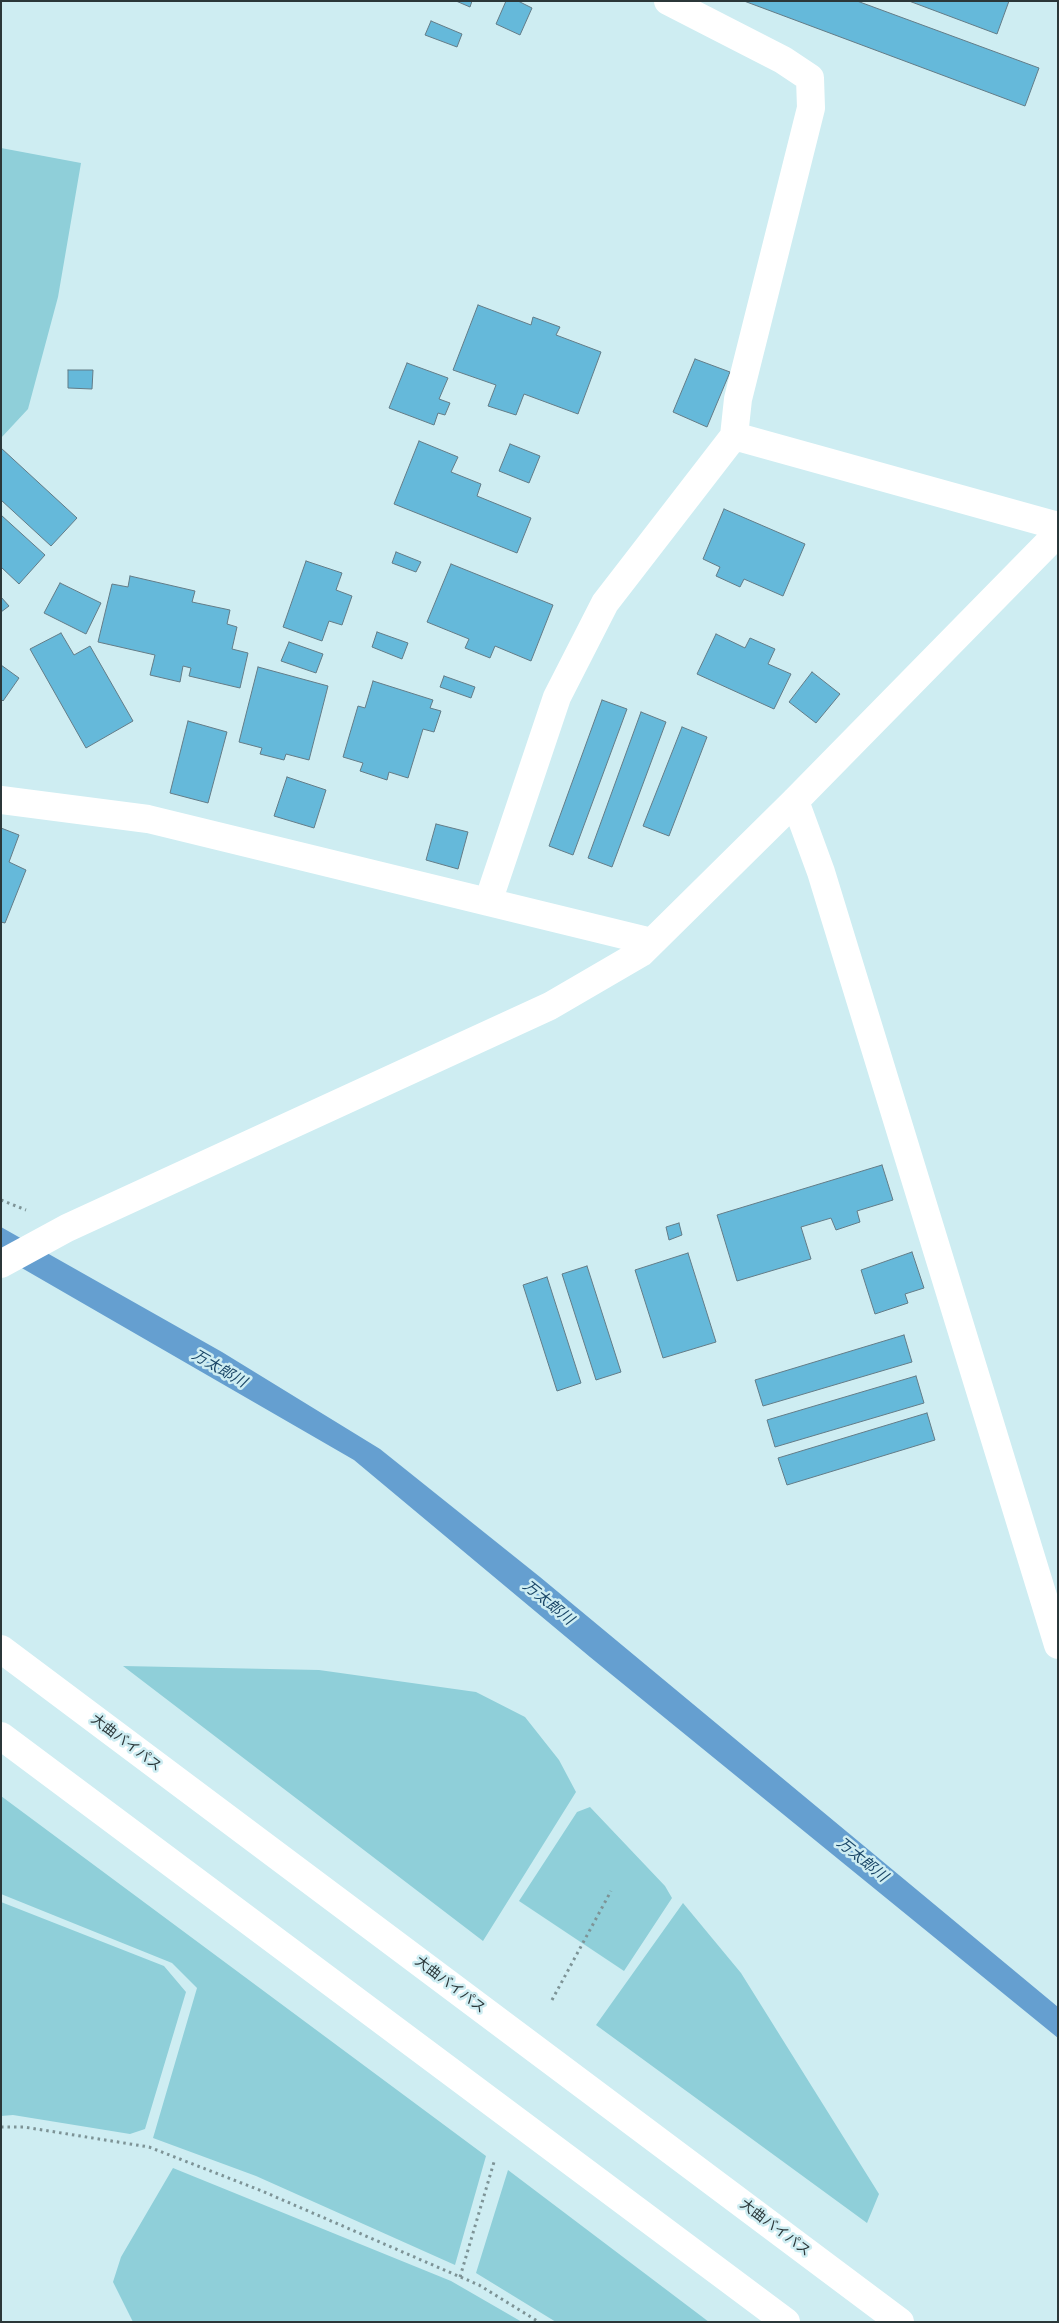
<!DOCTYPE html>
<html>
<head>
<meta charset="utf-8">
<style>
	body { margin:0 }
	#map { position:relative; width:1059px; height:2323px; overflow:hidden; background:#ceedf2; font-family:Arial,sans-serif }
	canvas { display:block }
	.frame { position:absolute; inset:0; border:2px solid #2b3739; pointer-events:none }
</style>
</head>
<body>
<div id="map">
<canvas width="1059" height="2323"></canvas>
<div class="frame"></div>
</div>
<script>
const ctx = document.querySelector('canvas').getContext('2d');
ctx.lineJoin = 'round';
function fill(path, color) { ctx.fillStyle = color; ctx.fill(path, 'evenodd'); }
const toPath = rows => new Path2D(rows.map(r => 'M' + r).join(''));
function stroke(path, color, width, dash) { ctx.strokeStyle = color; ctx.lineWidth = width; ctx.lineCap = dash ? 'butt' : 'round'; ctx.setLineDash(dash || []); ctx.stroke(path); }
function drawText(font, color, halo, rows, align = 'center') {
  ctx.font = font + ' Arial,"Noto Sans JP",sans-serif'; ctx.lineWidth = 5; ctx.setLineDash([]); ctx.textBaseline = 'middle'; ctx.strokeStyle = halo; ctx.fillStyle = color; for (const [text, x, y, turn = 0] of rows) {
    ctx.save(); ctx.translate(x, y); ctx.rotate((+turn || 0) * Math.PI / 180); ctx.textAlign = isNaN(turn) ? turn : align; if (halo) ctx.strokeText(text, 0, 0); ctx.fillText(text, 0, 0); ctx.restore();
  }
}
const green = toPath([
	[1,148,81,163,58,297,28,409,1,438],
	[123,1666,319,1670,476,1692,525,1717,559,1760,576,1792,483,1941],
	[1,1796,486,2156,455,2265,256,2176,153,2138,197,1988,172,1963,1,1894],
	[590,1807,665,1886,672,1898,624,1971,519,1901,577,1812],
	[1,1902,164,1966,186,1992,145,2129,130,2134,13,2115,1,2116],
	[683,1903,741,1973,879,2194,867,2223,596,2025],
	[173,2168,451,2281,522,2322,133,2322,113,2282,121,2257],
	[508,2170,709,2322,556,2322,476,2273]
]);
const water = toPath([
	[1,1227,222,1352,380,1449,540,1577,1058,2007,1058,2038,590,1657,354,1460,1,1256]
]);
const building = toPath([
	[456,1,472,1,470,7,456,1],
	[506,1,518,1,532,8,520,35,496,24,506,1],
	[744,1,857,1,1039,68,1025,106,744,1],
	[909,1,1009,1,997,34,909,1],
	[431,21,462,34,457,47,425,35,431,21],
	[478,305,531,325,533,317,560,327,556,335,601,352,578,414,524,394,516,415,488,406,496,385,453,370,478,305],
	[695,359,730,372,707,427,673,412,695,359],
	[407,363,448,378,439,399,450,403,445,415,438,413,434,425,389,408,407,363],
	[68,370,93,370,92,389,68,388,68,370],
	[419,441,458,457,451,472,481,484,477,496,531,518,517,553,394,504,419,441],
	[510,444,540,456,529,483,499,471,510,444],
	[1,448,77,518,51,546,1,500,1,448],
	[724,509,805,544,783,596,744,579,740,587,716,576,720,567,703,559,724,509],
	[1,515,45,555,19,584,1,567,1,515],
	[396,552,421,562,416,572,392,563,396,552],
	[306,561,342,573,336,590,352,596,342,625,329,621,322,641,283,627,306,561],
	[451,564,553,605,531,661,495,646,490,658,465,648,469,639,427,622,451,564],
	[130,576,195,591,192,602,230,610,227,624,237,627,232,649,248,653,240,688,189,676,191,668,183,666,180,682,150,675,155,655,98,642,112,584,128,587,130,576],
	[60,583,101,603,86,634,44,613,60,583],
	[1,597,9,606,1,612,1,597],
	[377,632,408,643,402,659,372,647,377,632],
	[61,633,74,655,90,646,133,721,86,748,30,649,61,633],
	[716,634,745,648,750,638,775,649,768,664,791,674,774,709,697,674,716,634],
	[289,642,323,654,316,673,281,661,289,642],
	[1,665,19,678,3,701,1,699,1,665],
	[258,667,328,686,309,760,286,754,284,760,260,754,262,748,239,742,258,667],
	[812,672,840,694,816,723,789,702,812,672],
	[444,676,475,687,471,698,440,687,444,676],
	[373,681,433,700,430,708,441,711,434,732,423,729,408,778,389,772,387,780,360,771,363,763,343,757,358,706,365,708,373,681],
	[602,700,627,709,573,855,549,846,602,700],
	[641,712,666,722,612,867,588,858,641,712],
	[188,721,227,732,208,803,170,793,188,721],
	[682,727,707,737,669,836,643,826,682,727],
	[287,777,326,790,314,828,274,816,287,777],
	[436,824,468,832,458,869,426,860,436,824],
	[1,828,19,835,9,862,26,870,5,923,1,922,1,828],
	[882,1165,893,1200,857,1211,860,1222,836,1230,831,1218,801,1227,811,1259,737,1281,717,1215,882,1165],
	[679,1223,682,1235,669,1240,666,1227,679,1223],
	[912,1252,924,1288,905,1294,908,1303,875,1314,861,1270,912,1252],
	[688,1253,716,1342,663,1358,635,1270,688,1253],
	[587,1266,621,1372,596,1380,562,1274,587,1266],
	[547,1277,581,1383,557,1391,523,1285,547,1277],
	[904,1335,912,1362,763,1406,755,1380,904,1335],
	[916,1376,924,1403,775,1447,767,1420,916,1376],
	[927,1413,935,1440,787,1485,778,1458,927,1413]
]);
const path = toPath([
	[1,1200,26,1210],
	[552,2000,611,1891],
	[1,2127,24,2127,149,2147,262,2191,479,2285,539,2322],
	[460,2277,494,2162]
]);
const street = toPath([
	[668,1,783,60,810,78,811,108,738,399,734,436],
	[1,800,148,819,652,942],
	[795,801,821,872,1058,1645],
	[488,902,557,697,605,603,734,436,1058,526],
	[1,1264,67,1228,550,1006,641,953,795,801,1058,533]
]);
const highway = toPath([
	[1,1649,900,2322],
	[1,1736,786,2322]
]);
const streetNames = [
	["大曲バイパス",126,1743,37],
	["大曲バイパス",450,1985,37],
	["大曲バイパス",775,2228,37]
];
const waterNames = [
	["万太郎川",219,1369,30],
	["万太郎川",548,1603,39],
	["万太郎川",862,1860,39]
];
fill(green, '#8fcfd9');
fill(water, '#659fd0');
fill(building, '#65b9da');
stroke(building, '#637c87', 1);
stroke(path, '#7d9396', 3, [2.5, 4]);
stroke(street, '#fff', 28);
stroke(highway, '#fff', 28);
drawText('14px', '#2b3739', '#ceedf2', streetNames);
drawText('italic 15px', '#1a4667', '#ceedf2', waterNames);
</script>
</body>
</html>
